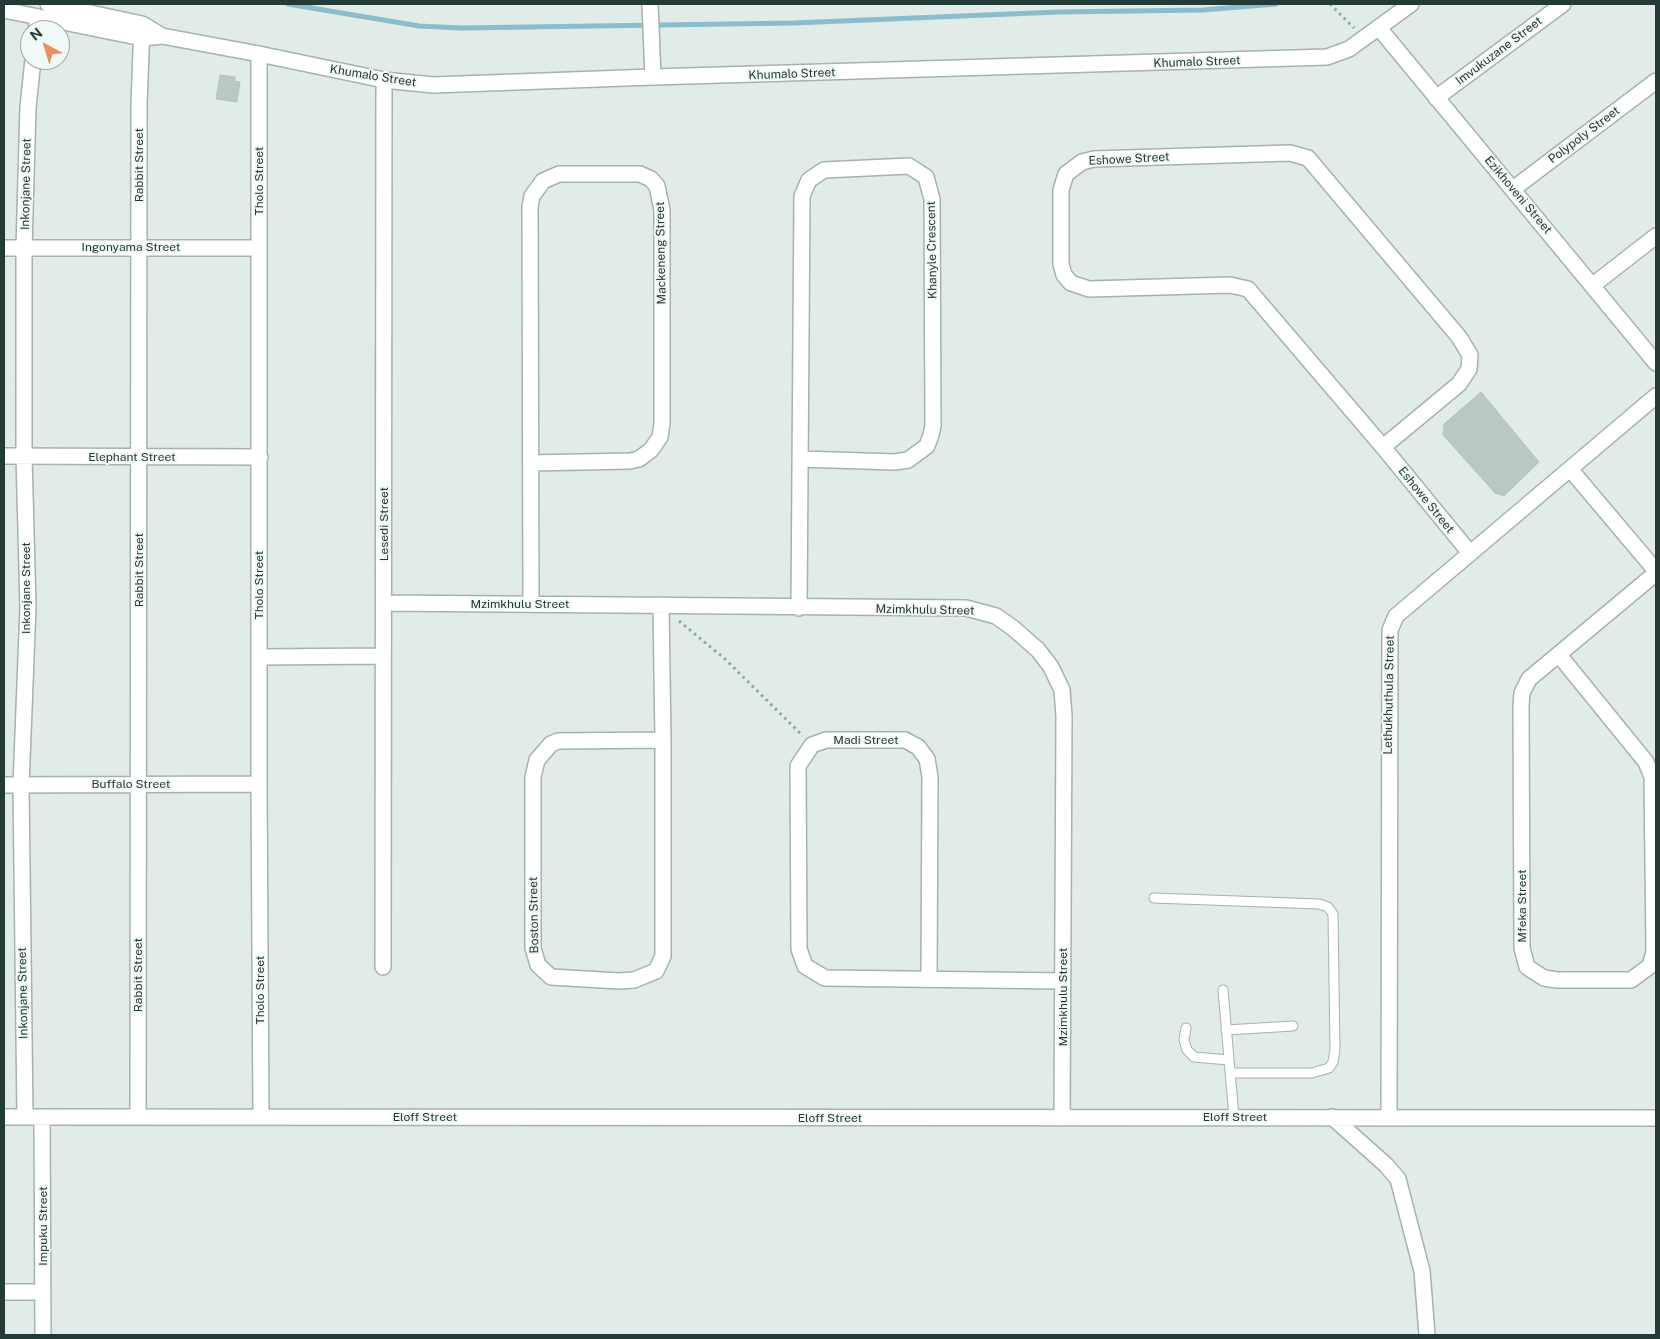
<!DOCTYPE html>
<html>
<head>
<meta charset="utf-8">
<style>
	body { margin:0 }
	#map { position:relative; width:1660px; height:1339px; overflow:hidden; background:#e1ebe7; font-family:"Public Sans",sans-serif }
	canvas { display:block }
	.frame { position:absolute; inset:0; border:5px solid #223b36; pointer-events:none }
	.north { position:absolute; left:20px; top:20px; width:50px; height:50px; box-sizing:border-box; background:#f1f8f5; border:1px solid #9eaca9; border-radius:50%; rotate:321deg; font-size:14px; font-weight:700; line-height:20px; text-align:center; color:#223b36 }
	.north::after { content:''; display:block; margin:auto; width:18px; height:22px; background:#eb8f5f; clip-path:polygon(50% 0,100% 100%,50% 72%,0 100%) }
</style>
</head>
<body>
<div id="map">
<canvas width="1660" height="1339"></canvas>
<div class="frame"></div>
<div class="north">N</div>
</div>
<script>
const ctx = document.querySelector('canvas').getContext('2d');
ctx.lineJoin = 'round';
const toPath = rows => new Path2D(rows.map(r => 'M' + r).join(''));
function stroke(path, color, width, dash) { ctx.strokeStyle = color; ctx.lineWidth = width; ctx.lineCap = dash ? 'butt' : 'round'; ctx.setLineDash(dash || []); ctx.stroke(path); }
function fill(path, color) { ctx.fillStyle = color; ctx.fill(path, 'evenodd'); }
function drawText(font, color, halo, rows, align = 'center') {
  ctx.font = font + ' "Public Sans",sans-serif'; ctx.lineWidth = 4; ctx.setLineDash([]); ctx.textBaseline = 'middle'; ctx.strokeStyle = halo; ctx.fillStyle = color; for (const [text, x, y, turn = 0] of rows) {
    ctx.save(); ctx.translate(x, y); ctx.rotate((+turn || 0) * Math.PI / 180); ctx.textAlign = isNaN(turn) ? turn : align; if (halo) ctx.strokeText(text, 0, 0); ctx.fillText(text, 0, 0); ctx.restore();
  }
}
const stream = toPath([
	[288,4,419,26,461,28,794,23,1058,12,1203,10,1276,4]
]);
const building = toPath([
	[220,75,235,77,235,81,240,82,237,102,216,99,220,75],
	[1481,392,1539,462,1504,496,1495,493,1443,435,1444,424,1481,392]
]);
const path = toPath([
	[1330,4,1354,28],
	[679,621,725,659,803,736]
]);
const service = toPath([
	[1154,898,1319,904,1328,907,1333,914,1335,1049,1333,1062,1329,1068,1312,1073,1230,1073],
	[1223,990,1234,1117],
	[1186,1028,1184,1040,1187,1050,1194,1057,1229,1060],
	[1226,1030,1293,1026]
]);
const minor = toPath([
	[650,4,653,77],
	[1379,28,1656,363],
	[36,30,38,17],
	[259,54,259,784,261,1117],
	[1436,98,1563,4],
	[1513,189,1656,81],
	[4,248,259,248],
	[1593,285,1656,236],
	[1383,447,1459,384,1469,369,1470,355,1459,337,1308,158,1290,153,1094,159,1082,162,1066,174,1061,190,1061,264,1064,275,1071,283,1089,289,1230,285,1248,289,1383,447,1470,553],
	[4,456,260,457],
	[531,463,630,461,639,459,651,450,660,437,662,424,662,210,657,186,651,179,640,174,559,174,543,181,532,196,530,207,531,603],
	[1570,469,1656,571],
	[384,603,966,608,996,616,1013,628,1038,650,1051,667,1062,690,1064,716,1062,1118],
	[661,605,663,740,663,956,656,971,634,980,619,981,551,977,538,965,533,948,533,777,537,760,551,744,558,741,663,740],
	[799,608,802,196,809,180,824,170,909,166,926,177,932,199,933,426,931,435,927,446,908,460,895,462,801,459],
	[1559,655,1646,762,1652,777,1654,952,1650,966,1631,980,1557,980,1544,978,1527,967,1522,948,1521,705,1522,693,1529,679,1656,573],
	[259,657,383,656],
	[4,785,259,784],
	[383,967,384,80],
	[929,979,930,777,927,759,918,747,905,740,826,740,812,745,798,766,799,949,805,966,825,978,1063,981],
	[138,1116,139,105,142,25],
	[4,1117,1656,1118],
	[25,1117,21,785,28,607,24,456,24,248,28,107,33,60],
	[42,1117,43,1335],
	[1332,1117,1386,1165,1398,1179,1422,1271,1427,1335],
	[1389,1117,1390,630,1396,616,1656,396],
	[4,1292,43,1292]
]);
const tertiary = toPath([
	[48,4,142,24,162,36],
	[4,10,142,38,162,36,259,54,384,80,433,85,653,77,1327,57,1349,49,1411,4]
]);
const streetNames = [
	["Imvukuzane Street",1499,51,-37],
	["Khumalo Street",1197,62,-2],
	["Khumalo Street",792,74,-2],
	["Khumalo Street",373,76,9],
	["Polypoly Street",1584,135,-37],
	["Eshowe Street",1129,159,-3],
	["Rabbit Street",139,165,-90],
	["Tholo Street",259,181,-90],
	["Inkonjane Street",26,184,-89],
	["Ezikhoveni Street",1518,195,50],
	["Ingonyama Street",131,247],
	["Khanyle Crescent",932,250,-91],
	["Mackeneng Street",661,253,-91],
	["Elephant Street",132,457],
	["Eshowe Street",1426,500,51],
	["Lesedi Street",384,524,-90],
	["Rabbit Street",139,570,-90],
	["Tholo Street",259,585,-90],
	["Inkonjane Street",26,588,-90],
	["Mzimkhulu Street",520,604],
	["Mzimkhulu Street",925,610,1],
	["Lethukhuthula Street",1389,695,-89],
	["Madi Street",866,740],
	["Buffalo Street",131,784],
	["Mfeka Street",1522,906,-90],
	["Boston Street",534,915,-91],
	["Rabbit Street",138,975,-90],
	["Tholo Street",260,990,-90],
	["Inkonjane Street",23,993,-91],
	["Mzimkhulu Street",1063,997,-90],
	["Eloff Street",425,1117],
	["Eloff Street",1235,1117],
	["Eloff Street",830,1118],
	["Impuku Street",43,1226,-90]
];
stroke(stream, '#8cbdcd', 5);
fill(building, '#bac8c4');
stroke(building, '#b4c4bf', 1);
stroke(service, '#a4b3ae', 11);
stroke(minor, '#a4b3ae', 18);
stroke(tertiary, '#a4b3ae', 18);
stroke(path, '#83ada4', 3, [2.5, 4]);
stroke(service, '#fff', 9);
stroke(minor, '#fff', 15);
stroke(tertiary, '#fff', 15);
drawText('12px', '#223b36', '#f1f8f5', streetNames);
</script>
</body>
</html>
